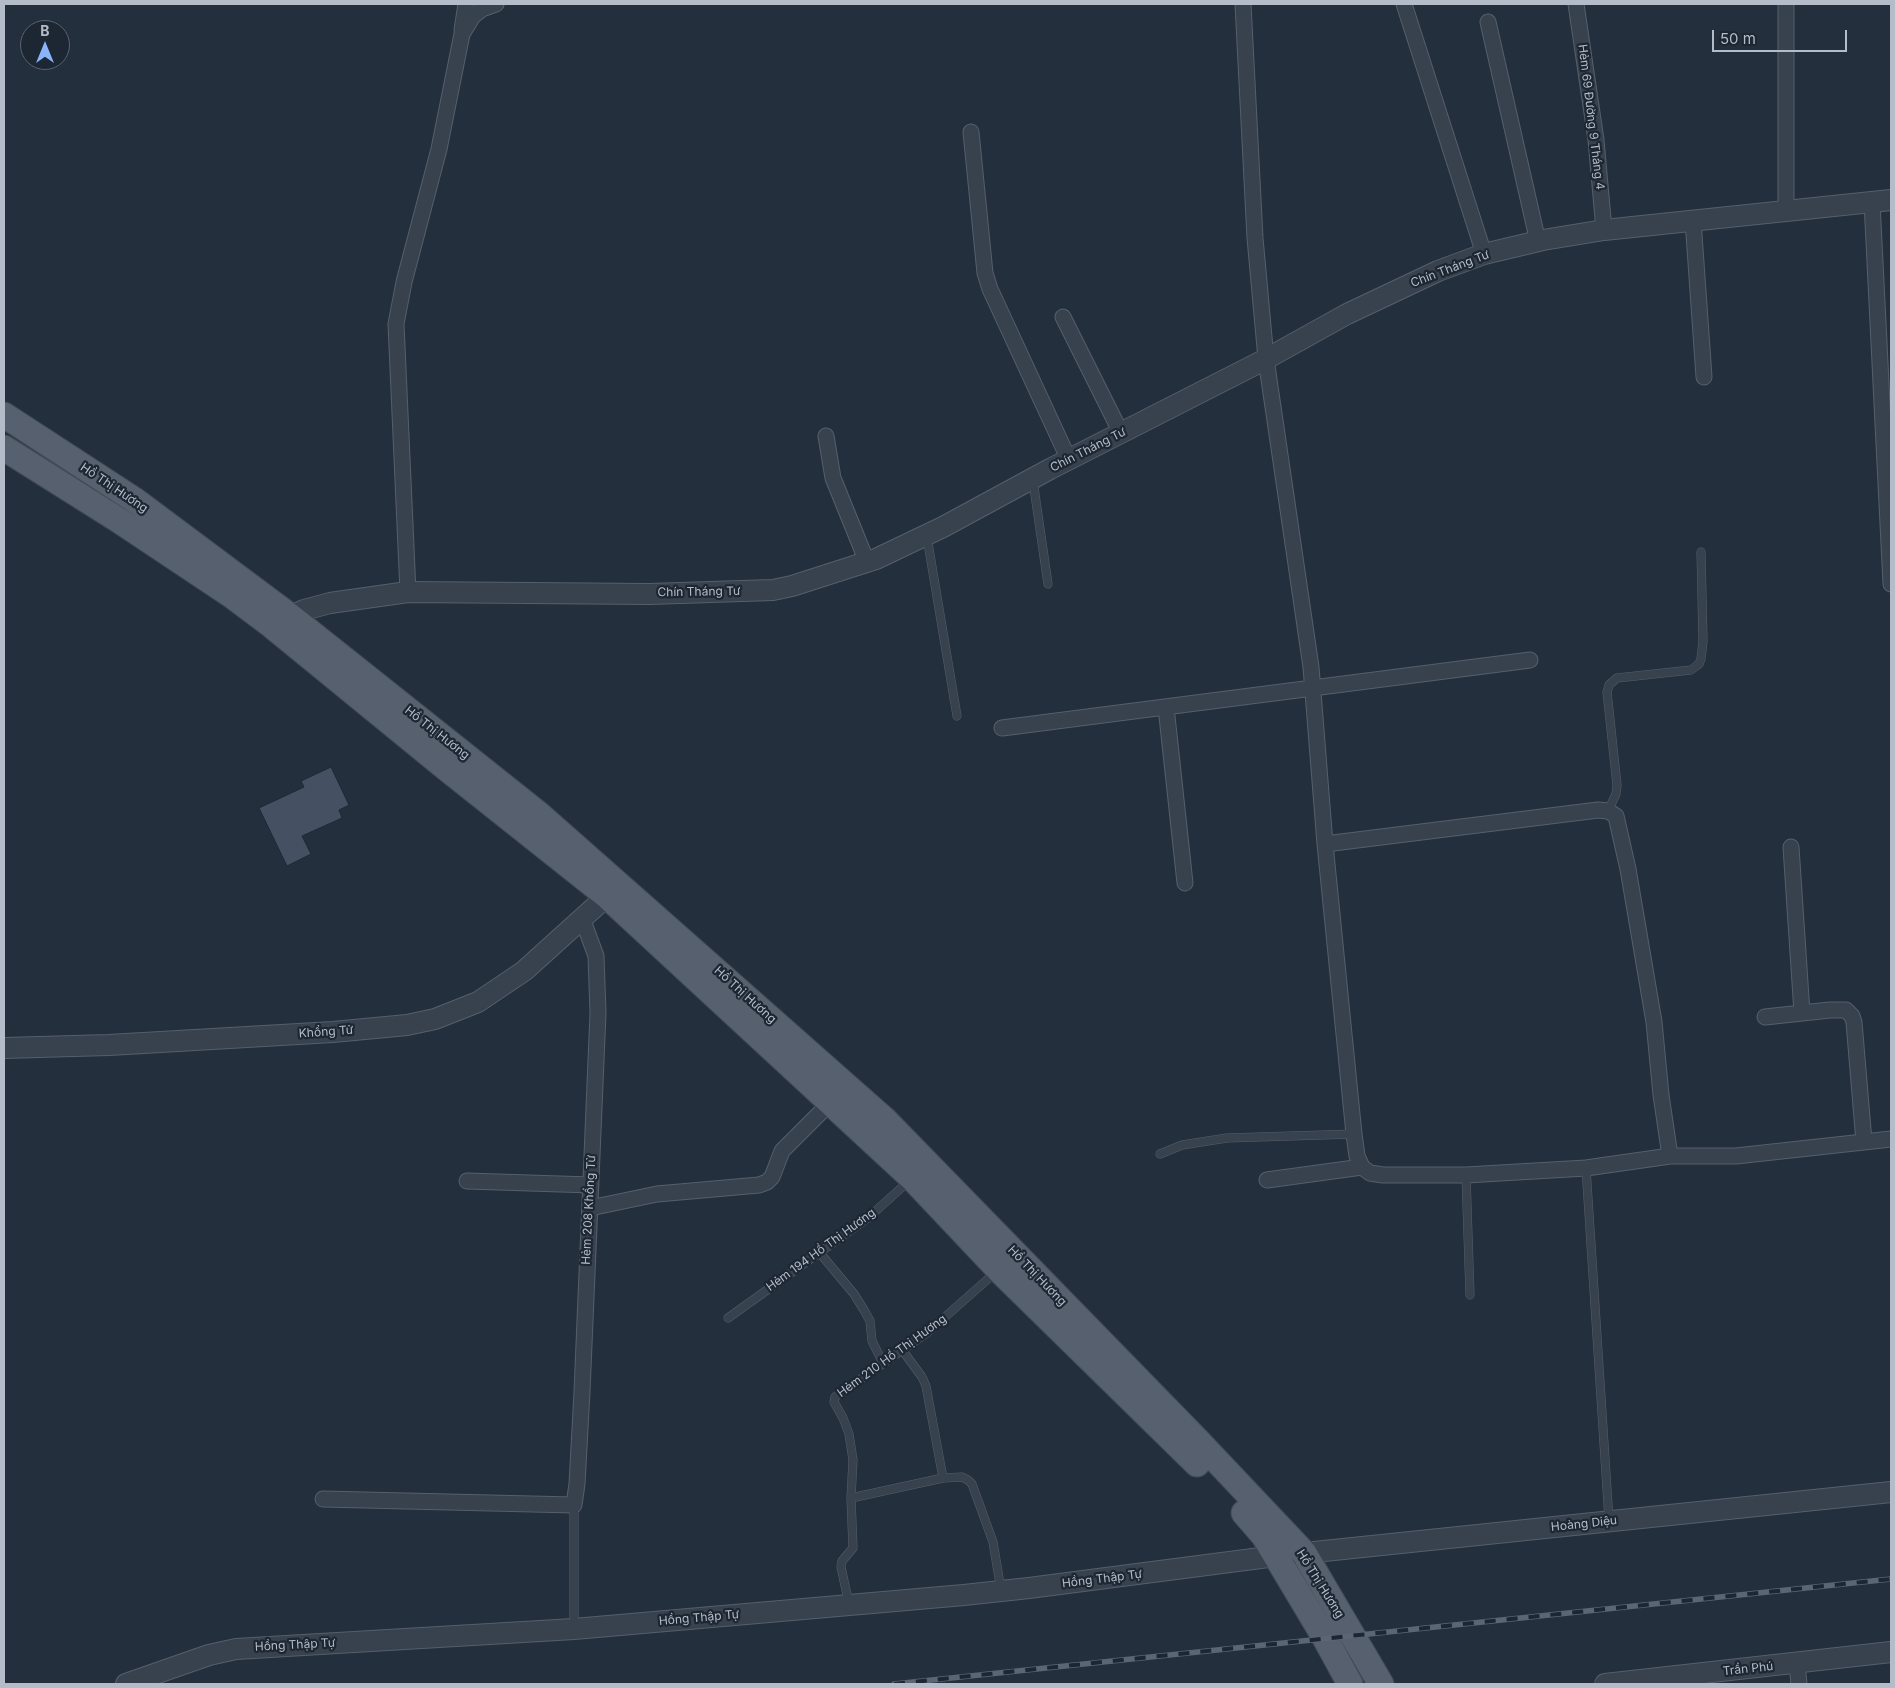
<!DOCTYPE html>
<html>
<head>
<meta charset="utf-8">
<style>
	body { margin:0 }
	#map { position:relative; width:1895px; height:1688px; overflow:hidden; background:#242f3e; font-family:Inter,sans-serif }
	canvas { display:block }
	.frame { position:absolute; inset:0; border:5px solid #b4bcc9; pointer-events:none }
	.north { position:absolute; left:20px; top:20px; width:50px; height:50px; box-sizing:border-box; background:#1d2633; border:1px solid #59626f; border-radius:50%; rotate:0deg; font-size:14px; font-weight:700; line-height:20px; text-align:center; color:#b4bcc9 }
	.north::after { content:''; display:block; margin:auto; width:18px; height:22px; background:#8ab4f8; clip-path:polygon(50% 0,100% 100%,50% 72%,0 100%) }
	.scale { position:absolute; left:1712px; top:30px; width:135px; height:22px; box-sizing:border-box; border:2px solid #b4bcc9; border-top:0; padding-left:6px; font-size:15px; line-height:18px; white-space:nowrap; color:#b4bcc9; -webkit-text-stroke:4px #1d2633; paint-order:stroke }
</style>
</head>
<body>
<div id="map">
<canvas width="1895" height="1688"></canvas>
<div class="frame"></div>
<div class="north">B</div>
<div class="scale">50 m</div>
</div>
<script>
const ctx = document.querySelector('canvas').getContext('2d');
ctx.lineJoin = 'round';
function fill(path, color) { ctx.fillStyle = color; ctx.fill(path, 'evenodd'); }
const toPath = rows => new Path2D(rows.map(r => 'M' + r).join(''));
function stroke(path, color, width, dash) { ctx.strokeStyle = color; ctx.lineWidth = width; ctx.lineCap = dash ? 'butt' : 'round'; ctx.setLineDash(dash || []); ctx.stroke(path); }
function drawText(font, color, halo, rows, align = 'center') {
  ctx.font = font + ' Inter,sans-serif'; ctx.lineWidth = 4.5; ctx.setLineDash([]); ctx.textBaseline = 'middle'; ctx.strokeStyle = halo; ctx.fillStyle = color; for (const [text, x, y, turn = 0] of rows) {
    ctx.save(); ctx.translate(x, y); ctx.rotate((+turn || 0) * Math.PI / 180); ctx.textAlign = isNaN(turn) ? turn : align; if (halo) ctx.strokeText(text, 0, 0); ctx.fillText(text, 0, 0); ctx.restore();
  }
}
const building = toPath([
	[331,767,349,805,339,810,342,818,302,836,311,854,287,866,259,808,304,787,301,781,331,767]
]);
const service = toPath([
	[1033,481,1048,584],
	[927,537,957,716],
	[1608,811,1616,794,1617,785,1607,692,1609,685,1617,678,1691,670,1699,664,1701,659,1703,641,1701,552],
	[1160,1154,1182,1145,1227,1138,1354,1134],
	[1586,1168,1609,1520],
	[1466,1175,1470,1295],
	[819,1252,854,1294,864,1310,870,1321,872,1341,883,1363],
	[728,1318,869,1217,910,1180],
	[903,1351,922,1377,926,1386,943,1478],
	[851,1498,943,1478,962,1477,968,1480,972,1484,993,1542,1001,1590],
	[849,1604,841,1567,842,1561,853,1548,851,1498,853,1460,849,1434,843,1418,834,1402,835,1397,928,1332,997,1271],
	[574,1628,574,1505]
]);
const minor = toPath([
	[1243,4,1255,238,1266,359,1311,667,1325,844,1354,1134,1357,1156,1362,1167,1370,1173,1383,1175,1466,1175,1586,1168,1670,1156,1736,1156,1891,1139],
	[1404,4,1484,254],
	[1576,4,1596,140,1604,230],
	[1786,4,1786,212],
	[1488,22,1538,242],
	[462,30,466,4],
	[971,132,985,273,990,289,1069,460],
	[1872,202,1891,584],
	[1693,220,1704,377],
	[1063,317,1121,433],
	[826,436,833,478,867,562],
	[408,592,396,324,404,282,439,149,462,34,473,16,482,9,496,4],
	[1166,707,1185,883],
	[1002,728,1530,660],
	[1325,844,1598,810,1608,811,1616,816,1628,869,1654,1022,1661,1095,1670,1156],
	[1791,847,1802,1013],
	[1765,1017,1830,1010,1846,1010,1852,1016,1854,1022,1864,1142],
	[1267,1180,1362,1167],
	[467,1181,591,1185],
	[590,1208,657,1194,759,1185,767,1182,772,1177,782,1151,830,1103],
	[323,1499,574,1505,577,1484,582,1392,598,1013,596,956,582,918],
	[1797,1663,1799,1684]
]);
const tertiary = toPath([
	[280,621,304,610,330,603,408,592,649,594,773,590,792,586,876,559,943,527,1050,469,1266,359,1347,314,1438,271,1484,254,1543,240,1604,230,1891,200],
	[4,1048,109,1045,333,1032,407,1025,435,1019,478,1002,524,971,607,896],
	[126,1684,209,1655,236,1649,574,1629,964,1595,1029,1588,1276,1556,1891,1492],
	[1605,1684,1891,1652]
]);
const primary = toPath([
	[4,415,136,501,290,616,540,815,884,1119,1198,1441,1304,1553,1381,1684],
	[4,448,120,521,231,595,271,625,446,768,607,896,912,1178,998,1269,1197,1464],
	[1244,1513,1264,1536,1325,1638,1350,1684]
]);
const rail = toPath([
	[894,1684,1891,1579]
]);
const streetNames = [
	["Hẻm 69 Đường 9 Tháng 4",1591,117,83],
	["Chín Tháng Tư",1450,269,-21],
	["Chín Tháng Tư",1088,450,-27],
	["Hồ Thị Hương",114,488,34],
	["Chín Tháng Tư",699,592,-1],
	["Hồ Thị Hương",437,733,38],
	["Hồ Thị Hương",745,995,42],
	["Khổng Tử",326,1032,-4],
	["Hẻm 208 Khổng Tử",589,1210,-87],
	["Hẻm 194 Hồ Thị Hương",821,1250,-36],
	["Hồ Thị Hương",1037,1276,46],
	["Hẻm 210 Hồ Thị Hương",892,1356,-36],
	["Hoàng Diệu",1584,1524,-6],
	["Hồng Thập Tự",1102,1579,-7],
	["Hồ Thị Hương",1320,1584,58],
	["Hồng Thập Tự",699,1618,-5],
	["Hồng Thập Tự",295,1645,-3],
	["Trần Phú",1748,1669,-6]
];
fill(building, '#455162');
stroke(building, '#1f2835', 1);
stroke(service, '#565f6c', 9);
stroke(minor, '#565f6c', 17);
stroke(tertiary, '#565f6c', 22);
stroke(primary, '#414a57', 27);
stroke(service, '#38414e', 8);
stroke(minor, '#38414e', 15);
stroke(tertiary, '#38414e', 20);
stroke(primary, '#56606e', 25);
stroke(rail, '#5a6575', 5.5);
stroke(rail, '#1d2633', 4, [11]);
drawText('12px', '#b4bcc9', '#1d2633', streetNames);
</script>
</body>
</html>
